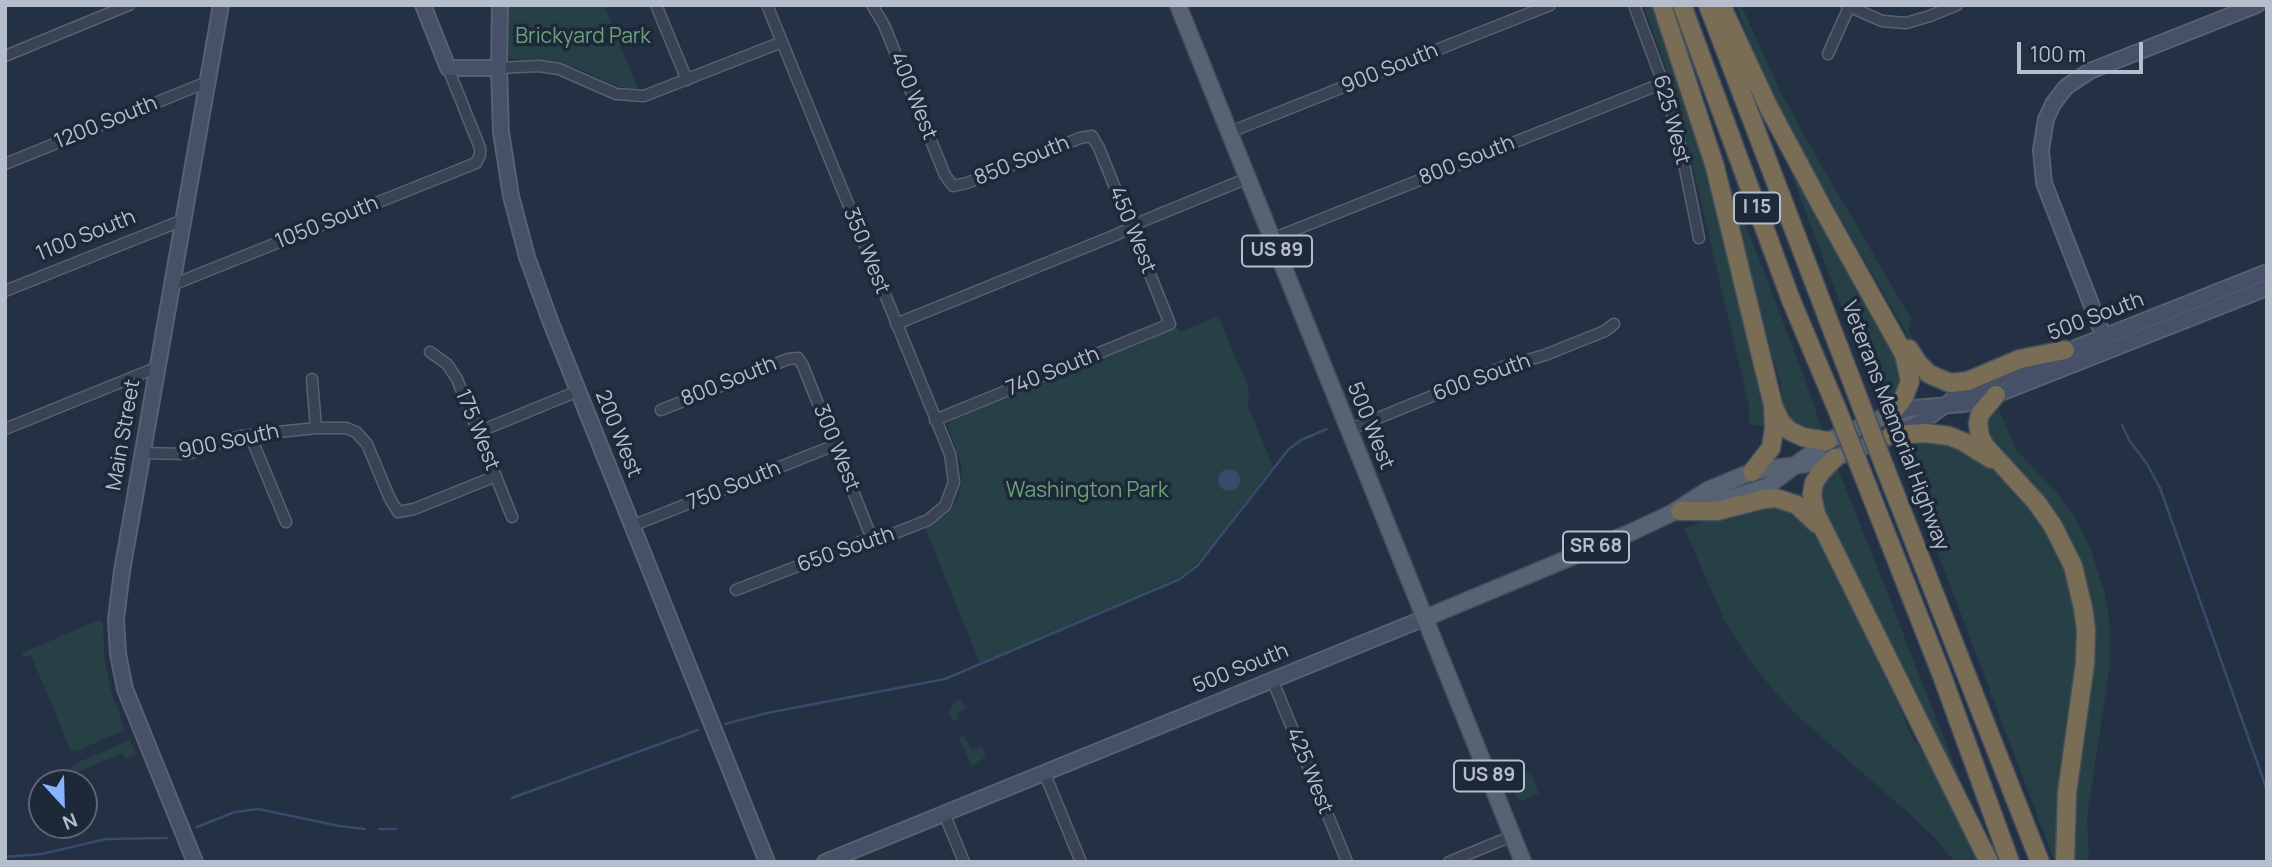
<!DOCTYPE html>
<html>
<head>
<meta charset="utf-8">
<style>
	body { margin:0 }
	#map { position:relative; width:2272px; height:867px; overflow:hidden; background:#243144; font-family:Manrope,sans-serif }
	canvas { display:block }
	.frame { position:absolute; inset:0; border:7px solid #b6becd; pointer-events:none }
	.north { position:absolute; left:28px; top:769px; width:70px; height:70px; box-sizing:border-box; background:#1d2839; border:2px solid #5a6474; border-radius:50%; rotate:158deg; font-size:19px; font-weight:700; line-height:28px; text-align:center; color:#b6becd }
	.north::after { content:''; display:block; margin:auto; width:24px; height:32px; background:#89b2ff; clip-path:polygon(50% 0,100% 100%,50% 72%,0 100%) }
	.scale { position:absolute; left:2017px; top:42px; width:126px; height:32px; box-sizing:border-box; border:4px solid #b6becd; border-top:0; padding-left:9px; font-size:21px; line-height:24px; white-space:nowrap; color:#b6becd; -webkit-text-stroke:5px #1d2839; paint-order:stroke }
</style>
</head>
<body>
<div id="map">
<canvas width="2272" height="867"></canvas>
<div class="frame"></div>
<div class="north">N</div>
<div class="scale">100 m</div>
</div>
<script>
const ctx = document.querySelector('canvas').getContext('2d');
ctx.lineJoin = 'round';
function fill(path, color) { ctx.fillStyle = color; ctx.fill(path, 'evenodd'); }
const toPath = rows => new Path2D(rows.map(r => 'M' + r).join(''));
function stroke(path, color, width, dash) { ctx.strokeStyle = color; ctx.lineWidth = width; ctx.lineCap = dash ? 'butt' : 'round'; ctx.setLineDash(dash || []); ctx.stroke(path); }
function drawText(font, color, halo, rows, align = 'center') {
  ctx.font = font + ' Manrope,sans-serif'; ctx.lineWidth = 7; ctx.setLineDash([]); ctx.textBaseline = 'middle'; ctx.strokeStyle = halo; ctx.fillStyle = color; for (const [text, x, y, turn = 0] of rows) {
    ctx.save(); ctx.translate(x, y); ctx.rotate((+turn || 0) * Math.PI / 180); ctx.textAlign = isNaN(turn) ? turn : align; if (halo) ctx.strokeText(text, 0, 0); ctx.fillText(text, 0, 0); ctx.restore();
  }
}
const green = toPath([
	[509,5,604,5,638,89,619,87,577,68,552,61,511,59,508,53],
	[1643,5,1654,5,1712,181,1739,304,1772,428,1749,424,1749,406,1690,155,1664,62],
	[1736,5,1741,5,1781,93,1820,163,1911,318,1908,329,1918,347,1926,358,1940,368,1939,371,1916,350,1790,130,1762,75],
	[1786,155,1907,375,1891,404,1883,408,1842,308,1785,157],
	[1723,164,1801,369,1823,431,1805,429,1792,424,1783,410,1781,384,1768,344,1726,186],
	[1218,316,1249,389,1248,406,1273,466,1208,551,1184,575,980,663,925,528,949,513,960,493,962,466,948,427,949,423,954,418,1177,328,1180,332],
	[1998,407,2016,450,2056,492,2074,516,2091,550,2105,594,2109,616,2110,664,2087,817,2089,862,2074,862,2081,567,2071,539,2048,501,1988,438,1987,422,1989,416],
	[1938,438,1984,458,2026,499,2056,539,2082,624,2061,862,2055,862,1896,443],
	[1837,467,1879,572,1960,779,1957,780,1822,511,1818,490,1820,483],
	[1786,506,1812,525,1889,679,1909,732,1955,803,1984,862,1955,862,1935,838,1913,817,1802,720,1775,692,1749,660,1724,619,1684,528,1754,507],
	[99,620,103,622,104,653,110,688,125,730,74,752,70,749,31,655,23,657,22,653],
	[960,699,966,708,957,714,959,719,953,721,949,713,956,700],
	[963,735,971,749,982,747,986,756,973,766,970,763,959,738],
	[130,740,136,755,126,759,123,753,75,773,70,770,72,765],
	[1530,772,1539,794,1519,802,1510,780]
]);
const water = toPath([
	'1218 480a11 11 0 1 1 22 0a11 11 0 1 1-22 0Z'
]);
const stream = toPath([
	[2122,425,2129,440,2147,464,2160,488,2267,790],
	[725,724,767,713,945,679,1180,579,1198,565,1288,450,1301,440,1327,429],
	[512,798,698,730],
	[197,827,235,812,258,809,339,826,365,829],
	[379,829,396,829],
	[5,857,42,854,106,839,167,838]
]);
const street = toPath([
	[656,5,687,80],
	[872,5,884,25,945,175,953,186,967,183,1080,138,1092,136,1099,148,1170,324,935,420],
	[1634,5,1663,83,1678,134,1699,238],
	[1846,5,1882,21,1906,23,1930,16,1957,5],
	[1828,54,1849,7],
	[5,56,129,5],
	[499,68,539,66,559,69,616,94,644,96,782,42],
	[1230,132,1550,5],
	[5,164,207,82],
	[1272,239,1663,83],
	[172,285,476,163,480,155,480,148,448,68],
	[5,291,183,220],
	[896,324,1118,234,1143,221,1248,178],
	[430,352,447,364,457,379,512,517],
	[312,379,316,428],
	[661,410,788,359,798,358,803,366,872,539],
	[5,429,158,367],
	[1349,430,1503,367,1545,355,1605,331,1614,324],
	[478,432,578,391],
	[250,435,286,522],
	[143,453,187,454,241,436,316,428,346,428,356,432,367,444,390,499,398,512,414,509,496,476],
	[632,526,835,445],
	[736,590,860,542,888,536,928,520,945,506,954,482,950,454,767,5],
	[1272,679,1347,862],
	[1044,772,1081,862],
	[944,813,964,862],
	[1449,862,1512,836]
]);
const secondary = toPath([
	[423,5,448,68,499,68],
	[500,5,499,68,501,132,511,196,527,257,551,323,767,862],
	[2109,350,2044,183,2041,150,2046,119,2053,104,2066,87,2090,71,2257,5],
	[1891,414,1913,408,1964,404,1988,398,2267,288],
	[1900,432,1923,421,1958,396,1972,389,2267,272],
	[195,862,125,689,118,654,116,619,122,571,221,5],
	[825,862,1425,618]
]);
const primary = toPath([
	[1178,5,1523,862],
	[1712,504,1768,486,1827,441,1891,414],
	[1425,618,1634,531,1672,513,1708,490,1744,475,1765,469,1824,462,1886,438]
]);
const highway = toPath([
	[1662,5,1715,167,1773,405,1774,429,1771,448,1752,472],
	[1682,5,1791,300,1837,409],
	[1708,5,1859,400],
	[1721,5,1768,106,1823,209,1904,354,1910,381,1904,397,1891,414],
	[1909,349,1918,363,1929,374,1950,383,1968,381,2020,359,2065,350],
	[1996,395,1980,414,1978,423,1980,437,1985,446,2037,503,2053,526,2073,566,2083,608,2086,630,2085,663,2067,793,2065,862],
	[1774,408,1781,422,1790,431,1803,437,1827,441],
	[1892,435,1926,433,1949,436,1964,442,1991,459],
	[1835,458,1821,472,1814,483,1812,495,1816,514,1989,862],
	[1885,468,2040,862],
	[1863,475,1941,673,2010,862],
	[1680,511,1717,511,1764,499,1776,498,1797,505,1817,524]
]);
const highwayBridge = toPath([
	[1859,400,1885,468],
	[1837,409,1863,475]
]);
const shields = [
	[1757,208,46],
	[1277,251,70],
	[1596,547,66],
	[1489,776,70]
];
const shieldNames = [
	["I 15",1757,208],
	["US 89",1277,251],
	["SR 68",1596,547],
	["US 89",1489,776]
];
const parkNames = [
	["Brickyard Park",583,37],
	["Washington Park",1087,491]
];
const streetNames = [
	["900 South",1390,69,-22],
	["400 West",913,96,68],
	["625 West",1671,120,75],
	["1200 South",106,123,-22],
	["850 South",1022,161,-22],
	["800 South",1467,161,-22],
	["1050 South",327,223,-22],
	["450 West",1132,230,68],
	["1100 South",86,236,-22],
	["350 West",866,251,68],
	["500 South",2096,317,-21],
	["740 South",1053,372,-22],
	["600 South",1482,378,-20],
	["800 South",729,382,-22],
	["500 West",1370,426,68],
	["Veterans Memorial Highway",1895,426,69],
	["175 West",477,430,68],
	["200 West",618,434,68],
	["Main Street",124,435,-80],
	["900 South",229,442,-12],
	["300 West",836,448,68],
	["750 South",734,486,-22],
	["650 South",846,550,-19],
	["500 South",1241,669,-22],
	["425 West",1309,771,68]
];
fill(green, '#264045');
fill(water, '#374b6c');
stroke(stream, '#374b6c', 2.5);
stroke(street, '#576171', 13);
stroke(secondary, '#576171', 18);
stroke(primary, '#424c5d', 19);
stroke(highway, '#434e5e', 21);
stroke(street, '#394353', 10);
stroke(secondary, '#465167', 14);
stroke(primary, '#576273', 16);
stroke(highway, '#7a6d55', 18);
stroke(highwayBridge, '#434e5e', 21, []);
stroke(highwayBridge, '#7a6d55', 18);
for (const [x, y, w] of shields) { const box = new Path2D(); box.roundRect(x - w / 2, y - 15.5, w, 31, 5); ctx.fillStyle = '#1d2839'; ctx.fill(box); stroke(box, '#b6becd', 2); }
drawText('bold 19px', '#b6becd', null, shieldNames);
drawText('21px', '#6ba079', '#1d2839', parkNames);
drawText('21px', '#b6becd', '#1d2839', streetNames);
</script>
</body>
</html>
